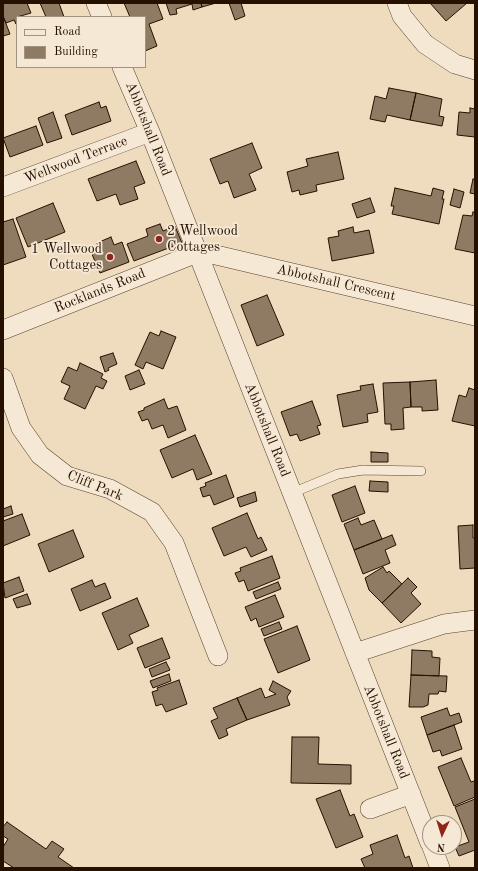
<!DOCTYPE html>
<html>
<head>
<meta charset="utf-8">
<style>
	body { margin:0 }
	#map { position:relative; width:478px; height:871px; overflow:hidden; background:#efdbbe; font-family:"Old Standard TT",serif }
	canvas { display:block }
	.frame { position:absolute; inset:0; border:4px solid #261000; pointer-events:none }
	.legend { position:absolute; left:16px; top:16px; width:130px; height:52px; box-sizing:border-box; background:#f5e8d5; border:1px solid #a29280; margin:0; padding:5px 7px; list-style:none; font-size:12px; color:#261000 }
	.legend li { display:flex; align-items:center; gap:8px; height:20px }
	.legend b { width:20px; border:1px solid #a29280 }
	.north { position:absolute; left:422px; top:815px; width:40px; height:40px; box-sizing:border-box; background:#f5e8d5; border:1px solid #a29280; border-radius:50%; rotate:184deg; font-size:11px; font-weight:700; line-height:16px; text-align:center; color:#261000 }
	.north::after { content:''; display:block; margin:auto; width:14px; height:18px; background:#8f2418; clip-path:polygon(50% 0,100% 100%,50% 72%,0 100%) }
</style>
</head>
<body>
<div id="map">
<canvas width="478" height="871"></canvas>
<div class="frame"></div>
<ul class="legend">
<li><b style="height:5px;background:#f5e8d5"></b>Road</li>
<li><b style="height:11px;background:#8f7a63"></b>Building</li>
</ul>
<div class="north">N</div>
</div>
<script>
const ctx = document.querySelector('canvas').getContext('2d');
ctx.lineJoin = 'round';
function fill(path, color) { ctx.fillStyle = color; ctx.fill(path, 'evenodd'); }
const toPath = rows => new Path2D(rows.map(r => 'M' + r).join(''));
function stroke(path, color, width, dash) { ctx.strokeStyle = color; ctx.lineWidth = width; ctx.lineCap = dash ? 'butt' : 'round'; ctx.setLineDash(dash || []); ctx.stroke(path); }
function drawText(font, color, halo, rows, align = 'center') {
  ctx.font = font + ' "Old Standard TT",serif'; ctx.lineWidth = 3.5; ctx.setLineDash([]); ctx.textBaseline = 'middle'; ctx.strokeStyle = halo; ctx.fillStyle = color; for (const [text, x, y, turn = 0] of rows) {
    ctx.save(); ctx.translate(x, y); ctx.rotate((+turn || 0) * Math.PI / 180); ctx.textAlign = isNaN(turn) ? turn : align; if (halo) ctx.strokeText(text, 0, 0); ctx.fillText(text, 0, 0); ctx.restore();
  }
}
const building = toPath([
	[3,3,27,3,31,13,17,17,16,24,14,20,6,23,3,16,3,3],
	[40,3,59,3,64,17,46,17,40,3],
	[124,3,157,3,163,19,149,24,157,46,145,51,145,17,130,17,124,3],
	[166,3,201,3,202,7,193,10,192,4,176,9,177,14,170,15,166,3],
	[201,3,216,3,202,7,201,3],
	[229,3,241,3,245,16,235,20,229,3],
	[430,3,467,3,446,21,430,3],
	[3,16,10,34,3,36,3,16],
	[389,88,416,93,410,120,387,115,385,122,370,119,375,96,386,99,389,88],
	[416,93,442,99,439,116,444,117,442,126,410,120,416,93],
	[99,102,101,108,106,106,111,121,72,135,65,115,99,102],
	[470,108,475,109,475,137,457,135,459,112,470,113,470,108],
	[53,112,62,138,47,143,38,118,53,112],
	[36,126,43,145,10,157,3,138,36,126],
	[252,143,262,168,249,174,256,190,234,198,228,181,220,184,210,159,252,143],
	[338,152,344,179,316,185,317,191,300,195,299,190,292,192,287,172,308,166,306,159,338,152],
	[136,161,145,183,134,187,138,199,120,205,116,194,97,201,88,179,136,161],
	[473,179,475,180,475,194,470,193,473,179],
	[395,188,431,196,433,188,444,191,442,199,444,199,439,224,392,214,394,206,391,206,395,188],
	[454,189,464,192,460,208,450,205,454,189],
	[370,198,375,212,357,218,352,204,370,198],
	[53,203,65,232,28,247,16,218,53,203],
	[473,212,475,213,475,253,455,249,463,215,472,216,473,212],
	[13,219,26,257,3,265,3,222,13,219],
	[160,224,163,231,175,226,182,243,134,261,127,244,148,236,146,229,160,224],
	[353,227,354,233,369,230,374,253,332,261,328,238,339,236,338,231,353,227],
	[111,237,114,245,122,242,129,262,100,273,91,252,99,250,97,243,111,237],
	[267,295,284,335,257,346,241,305,267,295],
	[161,331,176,337,163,369,146,362,143,369,135,365,150,332,159,336,161,331],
	[113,353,117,364,108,368,109,370,105,372,100,357,113,353],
	[80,363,103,374,101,378,107,381,103,389,96,386,85,409,64,399,70,386,61,382,68,367,77,371,80,363],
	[139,370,145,384,130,390,125,376,139,370],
	[436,380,438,410,422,411,422,407,411,407,410,382,436,380],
	[410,382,411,407,403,408,404,429,391,430,391,424,385,424,383,383,410,382],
	[373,384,378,412,367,414,368,422,343,427,337,395,361,390,360,386,373,384],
	[469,388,475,390,475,426,452,421,459,395,466,397,469,388],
	[164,399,168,409,177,406,186,430,168,438,163,425,152,429,148,419,142,421,138,412,144,410,144,408,164,399],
	[312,401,321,425,317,426,320,434,300,441,297,434,290,436,281,412,312,401],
	[195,435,212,474,197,480,193,469,172,478,160,450,195,435],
	[371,452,388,453,388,462,371,462,371,452],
	[226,475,234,497,214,505,210,495,203,497,200,488,206,486,205,483,226,475],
	[370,481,388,482,388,492,369,491,370,481],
	[355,486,365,513,342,522,332,495,355,486],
	[255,492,257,501,240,507,237,498,255,492],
	[11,506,13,514,3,517,3,509,11,506],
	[247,513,258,539,261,537,267,550,251,557,246,547,224,556,212,528,247,513],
	[22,514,30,535,3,546,3,521,22,514],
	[358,518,361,525,374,520,382,539,354,550,344,524,358,518],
	[473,525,473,538,475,538,475,568,460,569,458,526,473,525],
	[73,530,84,557,49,572,38,544,73,530],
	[392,535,396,545,385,550,390,563,363,574,354,550,392,535],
	[272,556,280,578,248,591,244,580,239,582,235,573,241,571,240,568,272,556],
	[383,567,387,573,389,571,402,584,382,603,369,590,365,578,383,567],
	[19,577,24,591,5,598,3,583,19,577],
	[408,578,417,587,411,593,421,604,401,623,382,603,408,578],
	[92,580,95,587,105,583,111,598,80,611,71,589,92,580],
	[278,582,281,589,256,599,253,592,278,582],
	[27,594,31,604,17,608,13,599,27,594],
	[275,595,284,617,259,627,256,618,251,621,245,607,275,595],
	[137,598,149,626,129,635,133,643,118,650,102,613,137,598],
	[279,622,282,629,264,636,261,629,279,622],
	[297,626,310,660,278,673,264,639,297,626],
	[162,638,170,658,145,668,137,648,162,638],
	[412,650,432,651,432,657,440,658,439,676,411,675,412,650],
	[166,662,170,670,152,677,149,669,166,662],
	[169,674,171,681,153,688,150,681,169,674],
	[411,675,447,676,446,692,439,691,438,694,429,694,428,705,423,707,409,707,411,675],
	[179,680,187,704,166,712,162,704,156,706,152,692,158,690,157,688,179,680],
	[273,681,291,691,287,697,290,705,247,720,237,698,261,688,265,698,276,694,269,690,273,681],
	[237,698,247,720,226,729,228,735,219,739,211,721,218,718,213,708,237,698],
	[447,708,450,716,459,713,462,722,427,735,421,717,447,708],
	[454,725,462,749,442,756,440,750,433,752,427,735,454,725],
	[292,737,319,737,318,764,351,765,351,784,291,783,292,737],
	[461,758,471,782,474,781,475,782,475,797,454,806,438,767,461,758],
	[340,790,350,816,354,814,363,837,336,848,316,799,340,790],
	[475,799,475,850,459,856,455,847,469,842,455,807,475,799],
	[7,822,46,849,52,841,64,849,58,857,74,868,14,868,3,861,3,847,8,839,3,836,3,827,7,822],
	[397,835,405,858,409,856,413,868,365,868,361,859,373,854,370,845,397,835]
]);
const lane = toPath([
	[292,493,338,474,363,470,421,471]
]);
const street = toPath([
	[96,3,102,17],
	[397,3,402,16,425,44,455,64,475,70],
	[122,67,150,132,430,843],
	[3,187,150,132],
	[3,330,197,253,216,255,475,316],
	[3,378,21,428,40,455,67,476,110,489,152,512,174,543,218,656],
	[355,653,444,624,475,620],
	[370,809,411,794],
	[432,847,440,868]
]);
const markers = [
	[159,239,4,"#8f2418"],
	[110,257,4,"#8f2418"]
];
const streetNames = [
	["Abbotshall Road",148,129,68],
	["Wellwood Terrace",76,160,-21],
	["Abbotshall Crescent",336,283,13],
	["Rocklands Road",100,291,-22],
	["Abbotshall Road",267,430,68],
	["Cliff Park",95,486,22],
	["Abbotshall Road",386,732,68]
];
const poiNames = [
	["2 Wellwood",167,231],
	["Cottages",167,247],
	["1 Wellwood",102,249,"right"],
	["Cottages",102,265,"right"]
];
fill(building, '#8f7a63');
stroke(building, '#261000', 1);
stroke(lane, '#584330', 10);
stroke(street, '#584330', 20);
stroke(lane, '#f5e8d5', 9);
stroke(street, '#f5e8d5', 19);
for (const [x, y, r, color] of markers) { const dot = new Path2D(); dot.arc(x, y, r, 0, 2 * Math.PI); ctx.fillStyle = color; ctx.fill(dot); stroke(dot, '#f5e8d5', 1.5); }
drawText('14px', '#261000', '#f5e8d5', streetNames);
drawText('14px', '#261000', '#f5e8d5', poiNames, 'left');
</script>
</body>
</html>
